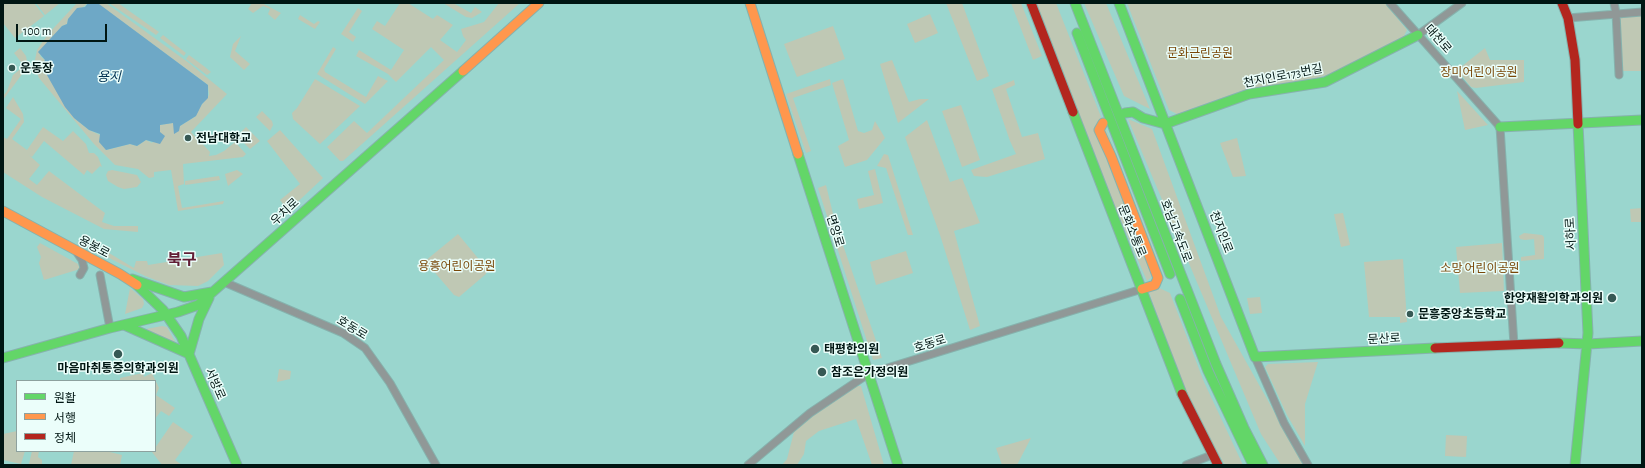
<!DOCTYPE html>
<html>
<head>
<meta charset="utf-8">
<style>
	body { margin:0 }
	#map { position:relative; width:1645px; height:468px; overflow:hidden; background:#9ad6ce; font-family:"Alegreya Sans","Noto Sans KR",sans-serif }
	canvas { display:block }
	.frame { position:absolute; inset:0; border:4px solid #001613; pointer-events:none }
	.legend { position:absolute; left:16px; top:380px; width:140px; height:72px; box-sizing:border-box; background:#ebfefa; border:1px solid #8da19e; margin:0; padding:5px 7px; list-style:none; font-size:12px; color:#001613 }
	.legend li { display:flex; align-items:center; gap:8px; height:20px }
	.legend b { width:20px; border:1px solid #8da19e }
	.scale { position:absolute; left:16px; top:24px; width:91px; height:18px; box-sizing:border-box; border:2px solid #001613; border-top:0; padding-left:5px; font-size:12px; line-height:14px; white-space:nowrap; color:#001613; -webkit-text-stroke:3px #ebfefa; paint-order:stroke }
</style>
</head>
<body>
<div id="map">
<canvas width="1645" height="468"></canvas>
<div class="frame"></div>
<ul class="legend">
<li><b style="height:5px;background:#63d668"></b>원활</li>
<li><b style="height:5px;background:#ff974d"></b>서행</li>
<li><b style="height:5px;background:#b3261e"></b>정체</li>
</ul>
<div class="scale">100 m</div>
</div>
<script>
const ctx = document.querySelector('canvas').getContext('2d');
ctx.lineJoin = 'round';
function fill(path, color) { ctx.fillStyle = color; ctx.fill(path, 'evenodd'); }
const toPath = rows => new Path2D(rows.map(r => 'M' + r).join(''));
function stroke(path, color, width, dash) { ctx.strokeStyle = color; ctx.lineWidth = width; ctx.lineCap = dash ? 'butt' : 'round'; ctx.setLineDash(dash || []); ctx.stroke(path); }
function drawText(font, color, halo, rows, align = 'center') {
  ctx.font = font + ' "Alegreya Sans","Noto Sans KR",sans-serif'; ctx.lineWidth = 3; ctx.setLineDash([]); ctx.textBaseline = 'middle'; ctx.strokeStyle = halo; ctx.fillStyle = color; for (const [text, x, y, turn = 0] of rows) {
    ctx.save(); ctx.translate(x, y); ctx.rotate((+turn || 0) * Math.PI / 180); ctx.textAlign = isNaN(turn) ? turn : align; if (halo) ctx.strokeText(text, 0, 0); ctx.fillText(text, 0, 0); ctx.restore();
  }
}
const green = toPath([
	[3,3,34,3,44,16,15,38,3,23],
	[36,3,60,3,45,15],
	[77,3,88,3,68,19,67,24,62,26,40,56,45,60,43,68,74,118,89,130,100,135,106,150,130,144,137,146,146,140,152,143,160,132,160,125,173,123,180,126,196,116,197,111,209,95,208,85,97,3,106,3,189,63,227,94,191,132,210,152,209,156,216,155,224,151,235,142,246,154,243,157,183,164,184,184,178,186,182,208,224,201,223,204,178,211,171,170,154,172,154,177,149,178,138,169,115,165,94,144,39,78,34,65,37,50,48,34],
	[109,3,118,3,159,32,156,35],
	[252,3,262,3,281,13,275,20,268,14,270,9,263,6,253,13,248,9],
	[400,3,408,3,433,19,437,15,453,25,440,40,457,52,466,40,463,36,461,29,484,22,499,3,520,3,343,161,340,161,327,147,354,121,367,133,444,60,431,47,396,82,388,74,356,56,359,50,391,70,404,50,372,29,377,21,385,26],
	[443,3,453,3,471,13,475,7,482,12,472,18,466,17],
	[946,3,962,3,989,76,977,81],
	[1011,3,1021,3,1042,56,1033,60],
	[1036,3,1056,3,1156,256,1158,271,1147,281,1114,204],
	[1084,3,1106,3,1150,109,1124,96],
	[1127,3,1385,3,1407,30,1403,38,1334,73,1317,78,1244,90,1177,114,1169,110],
	[358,8,362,11,349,32,356,37,353,42,341,34],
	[930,14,938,33,915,43,907,24],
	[300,15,314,24,318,21,320,22,315,29,298,19],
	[1642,15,1642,71,1621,71,1618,21,1622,16],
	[833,26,845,59,797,77,784,44],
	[163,35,186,53,184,56,160,38],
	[241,36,235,51,250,64,244,70,230,57,233,44],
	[333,47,336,49,324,69,325,72,366,97,378,76,388,81,365,104,317,74],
	[20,48,26,56,28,66,3,100,3,96,7,91,13,75,24,66,14,53],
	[1485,48,1490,60,1524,60,1524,82,1476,88,1471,87,1457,70],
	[189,55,205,67,211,72,207,75,186,59],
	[892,60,909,102,920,99,929,99,898,123,880,64],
	[315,79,360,106,320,144,293,119,292,113,297,108],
	[830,79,831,85,793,98,811,151,806,153,786,94],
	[843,79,858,131,864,133,872,130,875,121,885,138,867,160,845,167,838,146,849,140,832,83],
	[1014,80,1015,85,1006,89,1022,137,1038,133,1045,159,987,177,974,176,971,170,1016,154,1010,141,992,89],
	[1457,91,1488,125,1465,130],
	[13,97,23,114,24,122,12,139,27,150,43,127,63,141,73,131,86,144,89,153,94,153,98,157,102,167,100,166,92,174,87,170,84,175,44,141,32,157,29,155,40,165,29,179,37,185,49,171,105,213,102,222,114,226,138,226,138,232,104,229,42,197,3,172,3,137,7,139,21,119,6,108],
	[961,105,980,160,962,167,942,111],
	[262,111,272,121,273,125,270,131,256,117],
	[1128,119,1152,129,1221,317,1304,465,1281,465,1261,434],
	[927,120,950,182,962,178,980,223,954,231,980,326,970,330,940,235,905,137],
	[246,127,260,141,250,149,237,136],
	[280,130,323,178,288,211,280,200,300,184,267,141],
	[1237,138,1246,176,1233,177,1220,143],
	[884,154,888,155,913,235,908,235,886,168,877,166],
	[875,169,883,203,859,209,857,199,874,195,868,171],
	[112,170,137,175,141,182,137,187,124,189,118,187,108,181,106,175,108,171],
	[237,170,243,174,228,186,225,174],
	[219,176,220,180,185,185,185,181],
	[826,185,835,222,882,358,873,360,818,188],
	[1642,208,1642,222,1631,222,1630,209],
	[1343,213,1350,245,1341,247,1334,214],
	[1524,233,1542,235,1544,237,1544,259,1521,261,1521,257,1535,255,1534,239,1525,240,1520,239,1519,236],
	[458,234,487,269,486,274,459,297,454,295,425,261],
	[40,243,78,264,80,269,44,280,39,263,41,257,37,247],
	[1502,243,1504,291,1460,293,1456,247],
	[906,251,913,273,876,285,870,262],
	[109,253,134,268,136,261,147,261,148,265,222,253,224,265,208,281,198,286,169,285,145,276,107,257],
	[1403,259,1407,322,1400,323,1400,317,1369,317,1364,262],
	[130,288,143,299,144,304,142,308,125,314],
	[1159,288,1170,293,1204,382,1243,465,1225,465,1189,405,1149,292],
	[1260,297,1262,313,1250,314,1247,298],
	[162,326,167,327,177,345,141,330],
	[1318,362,1305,404,1305,446,1287,415,1265,367,1268,364],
	[279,369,291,371,290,379,277,382],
	[143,373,144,377,152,373,159,388,156,395,175,408,169,416,161,411,155,419,155,381,120,381,120,378],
	[852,386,861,386,884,465,872,465,856,419,819,431,806,441,804,454,797,465,782,465,787,459,795,428],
	[173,422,193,436,175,460,182,465,162,465,152,452,155,451,155,448],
	[17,431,17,451,25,451,21,464,3,460,3,434],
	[1446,435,1467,436,1466,457,1445,456],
	[1031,438,1017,465,1002,465,996,448],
	[32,451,39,451,38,457,42,460,42,465,29,464],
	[74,451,106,451,122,455,120,465,71,465]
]);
const water = toPath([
	[88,3,99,4,208,85,208,98,202,104,196,116,180,126,179,131,174,134,173,123,160,125,160,132,165,136,160,144,146,140,137,146,130,144,106,150,99,142,100,134,89,130,74,118,65,107,43,68,43,63,45,60,38,52,62,26,67,24,68,19,77,8,85,7]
]);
const street = toPath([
	[1390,3,1500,127,1514,345],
	[1614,3,1616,13,1619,75],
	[1568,18,1642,12],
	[1418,35,1462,3],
	[76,251,82,260,84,268,80,275],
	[100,275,110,328],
	[224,282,343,333,365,348,390,383,436,465],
	[1255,357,1284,423,1308,465],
	[748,465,810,413,868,374,1142,289],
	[1186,465,1212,455]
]);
const fast = toPath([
	[1075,3,1216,364,1244,428,1263,465],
	[1119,3,1255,357,1435,348],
	[1077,33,1170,274],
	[1073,112,1182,394],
	[1125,113,1133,112,1143,118,1165,124,1249,94,1325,82,1418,35],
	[1500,127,1642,120],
	[798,154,898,465],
	[132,279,184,297,212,292],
	[137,285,163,310,181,336,237,465],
	[1180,299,1208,371,1253,465],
	[124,325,189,354],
	[1559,343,1588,344,1642,341],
	[189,354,199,319,209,298],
	[3,358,110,328,178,312,198,305,463,71],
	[1575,465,1588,333,1578,124]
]);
const slow = toPath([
	[750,3,798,154],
	[463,71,539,3],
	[1103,123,1099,130,1111,156,1158,278,1155,285,1142,289],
	[3,211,120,274,137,285]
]);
const jam = toPath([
	[1031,3,1073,112],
	[1562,3,1568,18,1575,60,1578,124],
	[1435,348,1559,343],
	[1182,394,1218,465]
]);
const markers = [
	[12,68,4,"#365954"],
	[188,138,4,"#365954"],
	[1612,298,5,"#365954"],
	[1410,314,4,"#365954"],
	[815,349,5,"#365954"],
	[118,354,5,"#365954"],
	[822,372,5,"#365954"]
];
const streetNames = [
	["대천로",1438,39,49],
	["천지인로173번길",1283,76,-11],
	["우치로",285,212,-43],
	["면앙로",835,231,73],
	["문화소통로",1132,231,68],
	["호남고속도로",1176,231,69],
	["천지인로",1221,232,69],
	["서하로",1571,234,-93],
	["용봉로",94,247,28],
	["호동로",352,328,31],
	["문산로",1384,339,-3],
	["호동로",930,344,-17],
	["서방로",215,384,66]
];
const parkNames = [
	["문화근린공원",1200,53],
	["장미어린이공원",1479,72],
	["용흥어린이공원",457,266],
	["소망 어린이공원",1480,268]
];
const poiNames = [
	["운동장",20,68],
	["전남대학교",196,138],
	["한양재활의학과의원",1603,298,"right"],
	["문흥중앙초등학교",1418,314],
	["태평한의원",824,349],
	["마음마취통증의학과의원",118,368,"center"],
	["참조은가정의원",831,372]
];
const waterNames = [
	["용지",109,77]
];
const districtNames = [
	["북구",182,260]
];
fill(green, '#bfc8b4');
fill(water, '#6ea8c6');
stroke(street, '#86b2ad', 9);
stroke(fast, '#86b2ad', 11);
stroke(slow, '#86b2ad', 11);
stroke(jam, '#86b2ad', 11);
stroke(street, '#909897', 7);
stroke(fast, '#63d668', 9);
stroke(slow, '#ff974d', 9);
stroke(jam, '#b3261e', 9);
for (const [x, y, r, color] of markers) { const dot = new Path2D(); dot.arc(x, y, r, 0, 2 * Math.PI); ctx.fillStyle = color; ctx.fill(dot); stroke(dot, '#ebfefa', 1.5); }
drawText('12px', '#001613', '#ebfefa', streetNames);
drawText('12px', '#794708', '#ebfefa', parkNames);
drawText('bold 12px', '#001613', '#ebfefa', poiNames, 'left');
drawText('italic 13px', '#043453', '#ebfefa', waterNames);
drawText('bold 16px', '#621e35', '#ebfefa', districtNames);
</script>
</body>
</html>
